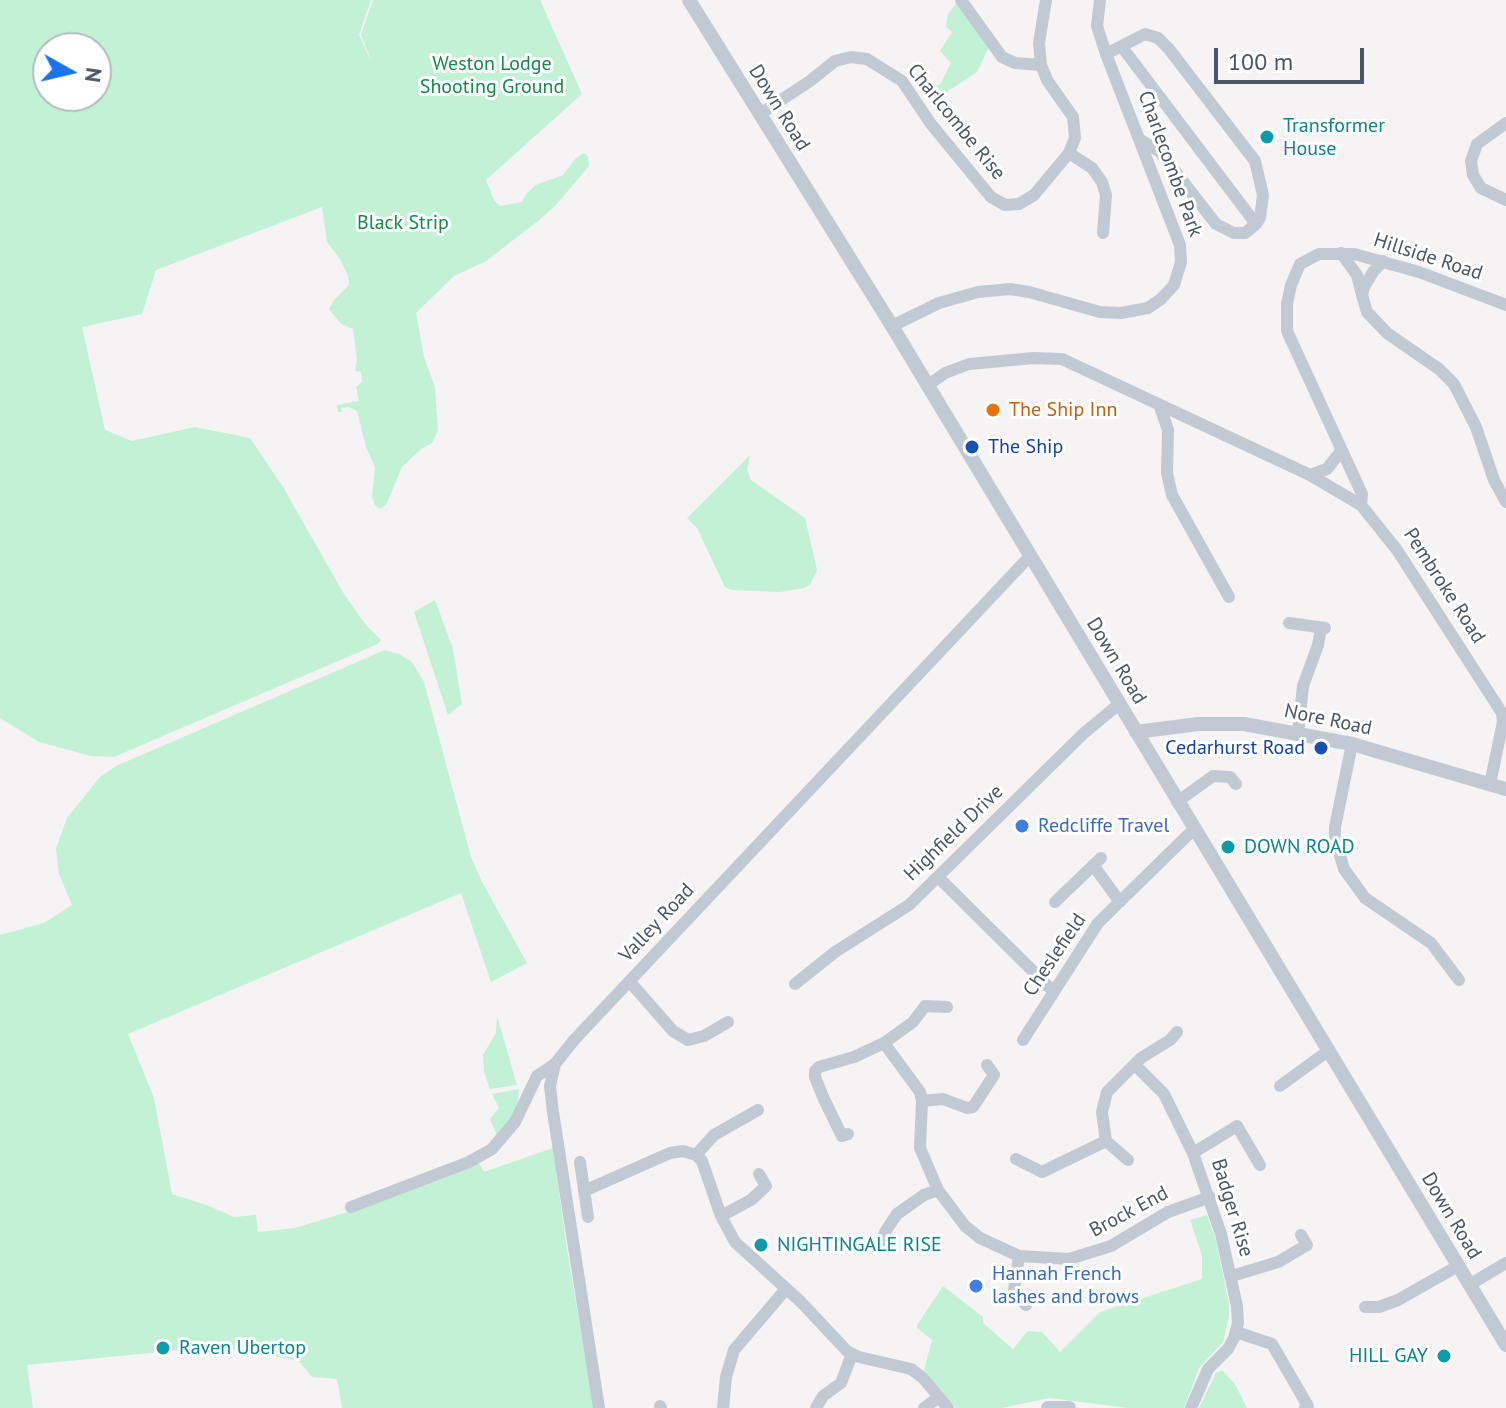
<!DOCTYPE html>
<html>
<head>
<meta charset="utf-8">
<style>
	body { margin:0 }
	#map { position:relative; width:1506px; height:1408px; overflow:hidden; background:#f5f3f3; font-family:"PT Sans",sans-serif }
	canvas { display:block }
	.north { position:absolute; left:32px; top:32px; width:80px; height:80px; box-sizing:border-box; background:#fff; border:2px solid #b7bbc0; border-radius:50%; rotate:98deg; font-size:22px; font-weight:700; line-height:32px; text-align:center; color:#4a5661 }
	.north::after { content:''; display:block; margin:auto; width:28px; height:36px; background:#1a73e8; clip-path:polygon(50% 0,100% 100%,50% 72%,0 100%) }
	.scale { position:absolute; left:1214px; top:48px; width:150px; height:36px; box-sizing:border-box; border:4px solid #4a5661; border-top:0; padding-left:10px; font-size:24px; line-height:28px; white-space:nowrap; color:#4a5661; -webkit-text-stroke:6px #fff; paint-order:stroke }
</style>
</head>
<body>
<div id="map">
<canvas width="1506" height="1408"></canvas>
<div class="north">N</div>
<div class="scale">100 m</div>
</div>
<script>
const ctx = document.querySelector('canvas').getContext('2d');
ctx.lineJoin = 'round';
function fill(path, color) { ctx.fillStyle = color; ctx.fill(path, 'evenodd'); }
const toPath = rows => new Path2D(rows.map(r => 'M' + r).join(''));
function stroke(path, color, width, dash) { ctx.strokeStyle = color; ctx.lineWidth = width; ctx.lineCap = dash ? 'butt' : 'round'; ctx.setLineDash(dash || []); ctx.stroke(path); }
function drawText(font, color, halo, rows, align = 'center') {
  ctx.font = font + ' "PT Sans",sans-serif'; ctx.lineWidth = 6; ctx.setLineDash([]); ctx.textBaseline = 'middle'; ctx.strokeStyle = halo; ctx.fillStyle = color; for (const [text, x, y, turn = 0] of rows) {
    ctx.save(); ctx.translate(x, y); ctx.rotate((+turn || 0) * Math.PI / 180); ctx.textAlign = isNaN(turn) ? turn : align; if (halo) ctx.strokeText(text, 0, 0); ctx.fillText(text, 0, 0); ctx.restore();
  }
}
const green = toPath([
	[0,0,371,0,359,35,373,65,361,35,373,0,540,0,582,94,486,180,494,200,500,206,522,202,526,194,536,185,563,175,576,158,584,153,588,156,589,166,555,206,538,221,486,261,454,276,416,313,424,357,435,387,438,430,432,443,421,449,402,467,386,505,380,509,375,505,372,497,375,467,366,447,357,411,348,407,341,408,342,412,338,412,337,405,359,401,356,387,362,382,361,372,355,371,357,359,353,329,341,324,329,309,334,300,349,285,348,276,340,259,327,242,322,207,156,270,142,314,82,327,105,430,132,441,195,427,250,438,283,487,344,594,366,625,381,640,378,644,114,757,91,756,39,742,0,718],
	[48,48,96,48,96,96,48,96],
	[957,2,989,47,977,72,939,97,933,89,941,83,951,63,940,51,952,32,946,27,948,14],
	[750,455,747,470,751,480,805,518,817,570,810,585,804,588,780,592,732,590,725,587,697,528,687,518],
	[435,600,453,649,462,704,448,715,414,612],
	[385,650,399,654,412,662,424,682,471,857,482,882,527,963,491,982,461,893,128,1034,154,1098,172,1194,209,1206,234,1217,256,1215,258,1232,295,1228,364,1207,479,1163,484,1172,553,1148,567,1250,594,1408,342,1408,337,1379,312,1377,299,1361,209,1345,171,1351,27,1365,33,1408,0,1408,0,935,44,923,72,905,59,874,56,848,67,818,100,777,116,766],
	[497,1016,517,1085,490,1089,484,1072,483,1055,496,1033],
	[519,1089,517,1113,498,1138,490,1119,499,1108,492,1094],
	[1207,1215,1216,1241,1229,1304,1229,1317,1223,1342,1199,1368,1184,1408,1128,1408,1049,1398,1002,1408,956,1408,924,1370,932,1340,917,1328,917,1325,943,1286,983,1317,983,1323,1013,1349,1028,1331,1042,1332,1060,1352,1100,1312,1202,1279,1202,1255,1190,1220],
	[1222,1370,1235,1384,1247,1408,1199,1408,1216,1373]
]);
const minor = toPath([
	[961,0,1002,57,1015,63,1041,65],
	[1122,47,1256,224],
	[1106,54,1145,34,1158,38,1169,49,1255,161,1263,195,1260,218,1256,224,1245,233,1234,233,1216,224,1160,152,1141,140],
	[760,114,810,81,835,61,851,57,867,59,902,81,931,124,991,197,1005,205,1019,204,1034,195,1069,153,1075,138,1073,117,1047,80,1041,65,1039,43,1046,0],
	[1506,123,1477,144,1471,161,1473,175,1481,188,1506,200],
	[1069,153,1092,168,1102,182,1106,195,1103,233],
	[1341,253,1357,275,1362,295],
	[1383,261,1373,272,1364,287,1362,295,1367,312,1387,333,1439,369,1454,384,1476,427,1494,480,1506,502],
	[892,326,939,303,978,292,1010,289,1029,292,1100,312,1121,313,1148,308,1161,299,1174,285,1181,262,1180,245,1106,54,1097,26,1100,0],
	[927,386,945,373,969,364,1034,358,1062,359,1310,475,1361,505,1397,550,1502,713,1503,722,1490,784],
	[1159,404,1168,430,1167,473,1172,495,1229,597],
	[1310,475,1327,469,1341,451],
	[1361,505,1362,494,1287,331,1287,304,1291,285,1300,264,1319,254,1354,254,1419,272,1506,305],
	[1289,623,1325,628],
	[1298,733,1303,686,1318,645,1321,628],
	[1352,744,1335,827,1335,838,1344,869,1365,898,1431,943,1459,980],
	[1177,802,1213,776,1230,777,1236,784],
	[1093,865,1120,902],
	[938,877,1054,992],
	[1055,902,1101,858],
	[630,982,673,1031,688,1040,704,1036,728,1022],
	[795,984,835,952,909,905,1083,734,1119,704],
	[947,1007,925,1006,913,1022,884,1043,920,1092,922,1101,920,1148,938,1190,965,1226,980,1238,1019,1256,1069,1259,1111,1246,1168,1212,1210,1197],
	[1023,1040,1098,923,1194,829],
	[1135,1065,1164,1094,1193,1153,1221,1234,1237,1306,1238,1323,1234,1338,1228,1349,1208,1369,1191,1408],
	[1280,1086,1328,1051],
	[922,1101,943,1099,967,1108,973,1107,994,1075,987,1065],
	[848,1134,842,1136,823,1097,815,1077,815,1071,819,1067,854,1057,884,1043],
	[1106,1141,1128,1160],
	[1193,1153,1237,1126,1260,1165],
	[696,1155,714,1135,758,1110],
	[1016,1159,1042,1172,1106,1141,1102,1112,1107,1092,1141,1058,1170,1040,1177,1032],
	[580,1162,588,1217],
	[759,1174,766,1186,751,1200,721,1216,735,1242,801,1302,847,1351,859,1357,911,1369,923,1378,939,1397],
	[584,1191,670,1153,683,1151,696,1155,702,1161,721,1216],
	[351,1207,469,1162,492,1149,515,1122,537,1076,555,1064],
	[886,1244,885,1232,897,1214,924,1195,938,1190],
	[1019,1256,1014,1290,1026,1305],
	[1232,1276,1278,1262,1307,1245,1301,1235],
	[1469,1285,1506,1263],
	[1365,1307,1379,1307,1398,1300,1458,1266],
	[1236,1332,1272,1344,1308,1406,1305,1408],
	[660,1406,661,1408],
	[599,1408,553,1112,550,1086,555,1064,574,1040,1029,557],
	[723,1408,726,1377,734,1350,786,1289],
	[816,1408,823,1396,841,1383,852,1354],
	[924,1408,939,1397,948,1408]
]);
const tertiary = toPath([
	[689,0,892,326,1506,1345],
	[1136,732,1198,724,1244,724,1352,744,1506,789],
	[1048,1408,1069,1408]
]);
const markers = [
	[1267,137,8,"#0f9aa8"],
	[993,410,8,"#e8710a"],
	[972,447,8,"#1a4fb4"],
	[1321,748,8,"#1a4fb4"],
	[1022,826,8,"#3f7fe0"],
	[1228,847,8,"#0f9aa8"],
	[761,1245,8,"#0f9aa8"],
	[976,1286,8,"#3f7fe0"],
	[163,1348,8,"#0f9aa8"],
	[1444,1356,8,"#0f9aa8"]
];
const parkNames = [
	["Weston Lodge",492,64],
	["Shooting Ground",492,87],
	["Black Strip",403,223]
];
const streetNames = [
	["Down Road",779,108,58],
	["Charlcombe Rise",956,122,51],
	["Charlecombe Park",1170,164,70],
	["Hillside Road",1428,257,18],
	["Pembroke Road",1444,586,57],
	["Down Road",1116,661,59],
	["Nore Road",1328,720,12],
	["Highfield Drive",954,833,-44],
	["Valley Road",657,923,-47],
	["Cheslefield",1055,955,-56],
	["Badger Rise",1232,1208,73],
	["Brock End",1129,1212,-28],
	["Down Road",1451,1216,59]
];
const cultureNames = [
	["Transformer",1283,126],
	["House",1283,149],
	["DOWN ROAD",1244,847],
	["NIGHTINGALE RISE",777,1245],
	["Raven Ubertop",179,1348],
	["HILL GAY",1428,1356,"right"]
];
const foodNames = [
	["The Ship Inn",1009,410]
];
const transitNames = [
	["The Ship",988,447],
	["Cedarhurst Road",1305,748,"right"]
];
const shopNames = [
	["Redcliffe Travel",1038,826],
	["Hannah French",992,1274],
	["lashes and brows",992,1297]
];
fill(green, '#c3f1d5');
stroke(minor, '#c1cad2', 12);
stroke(tertiary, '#c1cad2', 14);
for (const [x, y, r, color] of markers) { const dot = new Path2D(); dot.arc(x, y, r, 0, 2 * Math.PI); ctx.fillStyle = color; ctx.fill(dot); stroke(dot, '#fff', 3); }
drawText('20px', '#17864f', '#fff', parkNames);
drawText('20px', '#4a5661', '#fff', streetNames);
drawText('20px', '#0d838f', '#fff', cultureNames, 'left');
drawText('20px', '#c56008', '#fff', foodNames, 'left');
drawText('20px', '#164399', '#fff', transitNames, 'left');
drawText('20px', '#366cbe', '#fff', shopNames, 'left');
</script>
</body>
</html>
